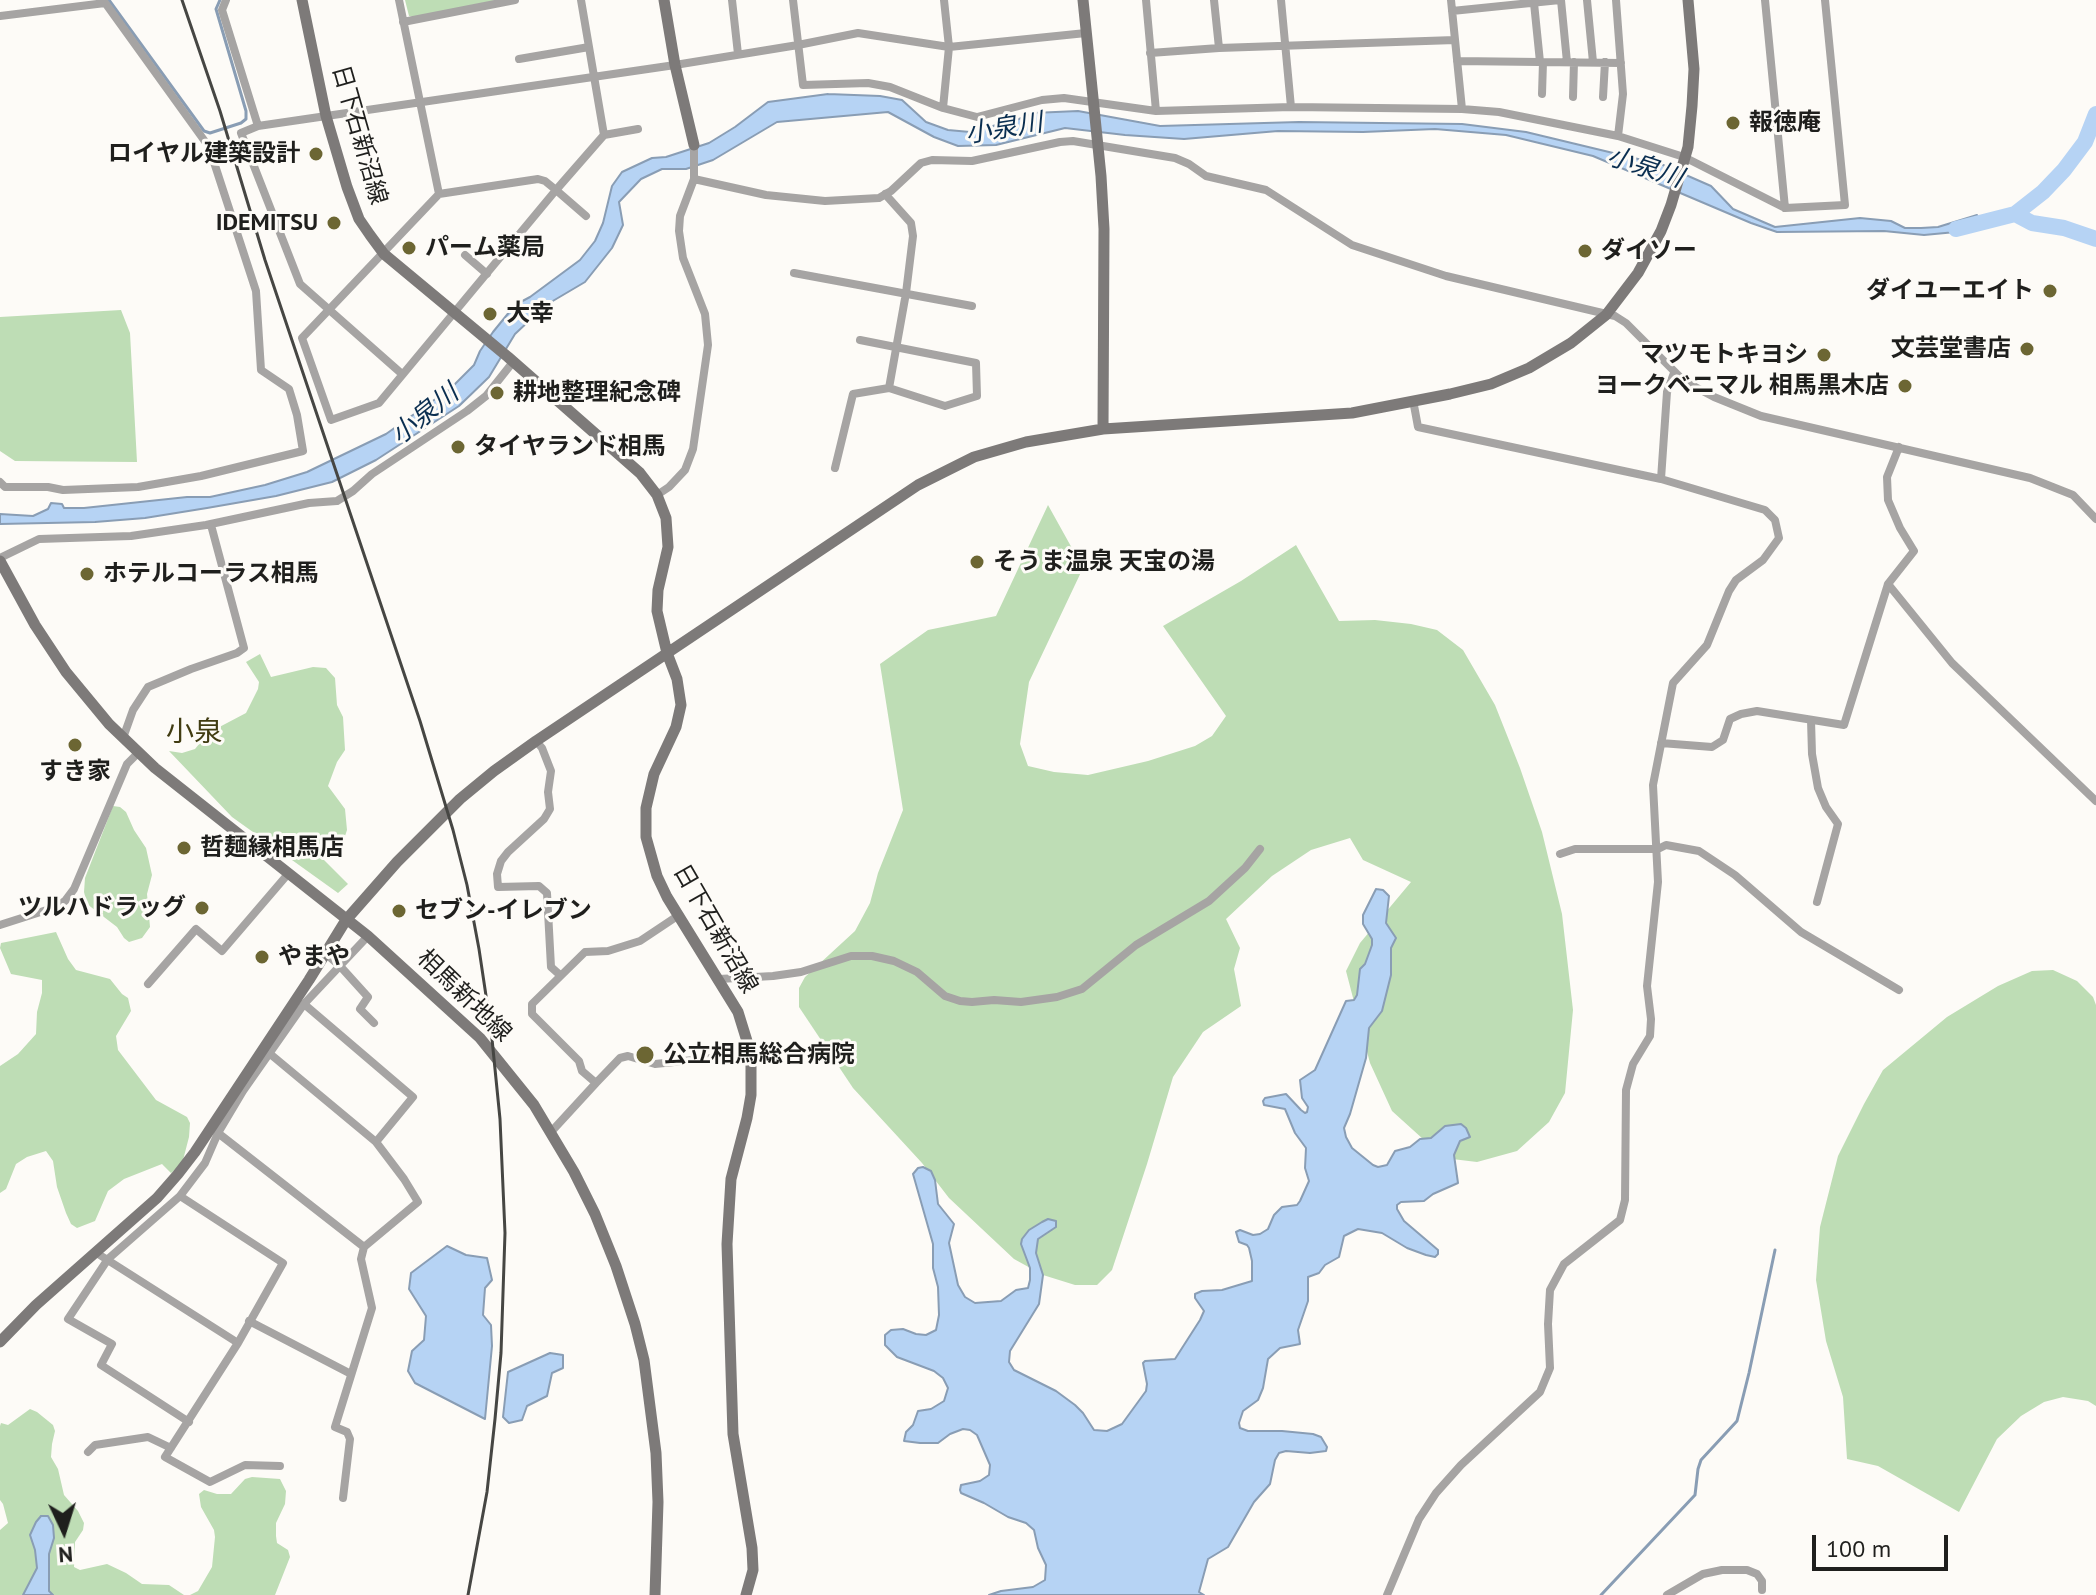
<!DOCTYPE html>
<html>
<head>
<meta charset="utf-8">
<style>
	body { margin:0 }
	#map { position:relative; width:2096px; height:1595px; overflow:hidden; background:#fdfbf7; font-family:"PT Sans",sans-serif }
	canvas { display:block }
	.north { position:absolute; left:24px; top:1491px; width:80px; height:80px; -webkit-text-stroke:6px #fdfbf7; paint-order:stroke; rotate:176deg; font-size:22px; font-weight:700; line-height:32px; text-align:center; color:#1f1f1d }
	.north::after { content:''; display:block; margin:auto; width:28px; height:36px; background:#1f1f1d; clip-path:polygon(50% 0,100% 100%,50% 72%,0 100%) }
	.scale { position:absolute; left:1812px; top:1535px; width:136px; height:36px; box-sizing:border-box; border:4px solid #1f1f1d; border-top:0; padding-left:10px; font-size:24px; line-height:28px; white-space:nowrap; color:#1f1f1d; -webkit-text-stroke:6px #fdfbf7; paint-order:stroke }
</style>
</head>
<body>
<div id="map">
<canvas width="2096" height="1595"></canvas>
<div class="north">N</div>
<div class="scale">100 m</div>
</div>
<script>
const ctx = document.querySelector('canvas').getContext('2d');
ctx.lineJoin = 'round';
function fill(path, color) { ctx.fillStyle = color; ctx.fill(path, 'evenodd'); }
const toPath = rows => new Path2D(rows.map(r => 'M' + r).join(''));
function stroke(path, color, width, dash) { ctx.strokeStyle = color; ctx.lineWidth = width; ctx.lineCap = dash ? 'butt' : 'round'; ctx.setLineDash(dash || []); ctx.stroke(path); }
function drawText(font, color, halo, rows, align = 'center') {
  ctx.font = font + ' "PT Sans","Noto Sans JP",sans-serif'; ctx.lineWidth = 6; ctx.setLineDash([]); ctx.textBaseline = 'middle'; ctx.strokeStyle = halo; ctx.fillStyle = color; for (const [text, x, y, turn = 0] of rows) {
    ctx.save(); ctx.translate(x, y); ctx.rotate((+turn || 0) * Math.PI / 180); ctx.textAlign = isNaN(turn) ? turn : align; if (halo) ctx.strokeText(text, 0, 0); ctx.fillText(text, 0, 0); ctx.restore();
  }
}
const green = toPath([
	[405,0,497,0,413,17,409,16],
	[121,310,130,333,137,462,15,461,0,451,0,317],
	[1048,505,1083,568,1029,682,1020,744,1028,766,1054,772,1088,775,1148,761,1195,746,1212,736,1226,716,1163,626,1241,581,1296,545,1339,621,1375,620,1411,624,1437,630,1463,650,1495,705,1520,768,1542,832,1562,914,1573,1010,1565,1093,1549,1122,1517,1151,1477,1162,1444,1158,1392,1111,1370,1063,1346,971,1360,943,1411,882,1363,860,1350,838,1311,850,1272,876,1226,919,1240,948,1234,969,1241,1006,1203,1032,1173,1077,1147,1164,1112,1270,1097,1285,1075,1285,1043,1275,1014,1259,949,1198,922,1163,853,1088,799,1007,799,988,805,977,855,931,870,903,878,873,903,810,880,664,928,630,996,616],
	[260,654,271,677,313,667,326,668,335,678,337,705,343,717,345,750,337,762,328,786,345,809,347,830,345,836,313,849,348,884,338,893,232,817,169,751,182,753,195,749,208,733,246,713,258,689,259,682,246,662],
	[113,806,120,807,126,812,134,830,146,848,152,875,147,894,150,927,142,938,129,942,124,938,117,927,87,904,84,892,85,878],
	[56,932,68,959,76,970,110,979,122,994,128,998,131,1011,116,1036,118,1050,156,1100,187,1117,190,1123,189,1137,182,1164,171,1173,162,1164,124,1179,108,1191,95,1221,77,1228,71,1224,66,1213,57,1187,53,1161,46,1151,27,1157,16,1164,6,1189,0,1193,0,1066,18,1054,36,1034,37,1012,42,993,42,980,11,974,0,948,1,943],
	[2053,970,2077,981,2093,997,2096,1005,2096,1406,2088,1401,2063,1397,2044,1402,2021,1416,1997,1439,1959,1512,1878,1466,1847,1459,1843,1397,1826,1341,1816,1280,1820,1227,1838,1156,1864,1104,1883,1070,1947,1017,1998,986,2032,971],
	[30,1409,37,1412,53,1425,55,1431,52,1444,51,1457,58,1469,64,1495,78,1511,84,1523,83,1530,75,1542,74,1567,80,1570,107,1564,126,1573,142,1584,169,1585,184,1595,0,1595,0,1530,8,1523,3,1504,0,1500,0,1426,1,1423,8,1425],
	[252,1477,280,1479,286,1491,285,1504,276,1523,276,1536,277,1543,288,1550,290,1557,275,1595,190,1595,198,1591,212,1567,215,1537,214,1530,201,1507,199,1494,204,1490,217,1494,231,1494,245,1479]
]);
const water = toPath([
	[828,94,880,96,902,100,926,122,948,130,970,132,1019,119,1033,113,1078,111,1160,126,1299,122,1462,124,1526,132,1663,165,1711,186,1733,209,1775,227,1860,218,1891,221,1905,228,1921,228,1938,227,1977,215,1977,230,1924,235,1884,231,1777,232,1751,223,1593,156,1506,135,1435,129,1363,132,1278,131,1184,139,1125,135,1065,128,996,145,958,146,934,137,888,112,777,122,713,160,686,169,662,169,641,179,619,202,623,225,612,248,585,282,546,305,515,334,489,377,459,406,376,460,332,482,276,496,207,508,145,518,95,522,0,524,0,514,33,516,48,509,51,503,62,504,64,508,84,508,187,497,210,497,265,485,307,472,386,434,451,388,474,365,480,351,493,332,515,305,530,297,580,260,595,241,603,223,612,186,622,172,652,158,666,157,709,143,735,127,768,102,828,94],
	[1376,889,1383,890,1389,896,1386,923,1396,938,1391,948,1391,975,1382,1011,1369,1028,1366,1058,1350,1114,1344,1128,1346,1137,1352,1148,1373,1165,1378,1167,1387,1165,1395,1151,1410,1147,1420,1139,1431,1138,1445,1126,1461,1124,1466,1128,1470,1137,1460,1141,1454,1155,1458,1183,1433,1194,1424,1201,1401,1202,1397,1205,1397,1209,1404,1221,1438,1250,1438,1254,1435,1257,1426,1255,1407,1248,1382,1233,1358,1229,1344,1236,1339,1257,1325,1265,1319,1273,1308,1277,1308,1301,1298,1330,1300,1344,1280,1348,1268,1359,1263,1388,1258,1400,1243,1411,1239,1423,1240,1428,1248,1431,1282,1431,1313,1434,1321,1437,1327,1447,1326,1451,1310,1453,1286,1451,1279,1453,1275,1460,1270,1484,1254,1502,1228,1547,1208,1559,1199,1592,1204,1595,989,1595,1001,1591,1033,1587,1045,1580,1046,1565,1038,1548,1034,1530,1026,1523,1008,1517,984,1503,961,1493,960,1490,961,1485,980,1481,989,1475,990,1465,977,1435,970,1430,963,1429,950,1434,938,1443,920,1443,904,1441,906,1432,913,1425,918,1411,931,1409,944,1401,948,1388,943,1378,934,1371,897,1357,885,1345,885,1335,891,1330,903,1329,916,1334,926,1335,936,1330,939,1315,938,1287,933,1268,933,1244,913,1174,918,1168,923,1167,931,1171,935,1180,938,1204,954,1224,949,1243,958,1285,965,1297,975,1303,1001,1301,1016,1290,1028,1288,1030,1280,1030,1268,1021,1244,1022,1239,1029,1230,1042,1222,1048,1219,1056,1221,1056,1227,1038,1239,1036,1253,1043,1275,1039,1304,1010,1351,1009,1362,1014,1370,1056,1391,1075,1405,1083,1413,1094,1430,1107,1431,1122,1424,1146,1391,1147,1384,1143,1363,1145,1361,1175,1359,1200,1320,1204,1311,1195,1298,1195,1294,1202,1291,1222,1290,1252,1281,1252,1261,1249,1248,1247,1245,1239,1242,1236,1232,1240,1230,1253,1235,1260,1234,1268,1229,1274,1215,1282,1207,1297,1205,1300,1201,1309,1181,1305,1168,1306,1148,1295,1133,1285,1109,1264,1105,1263,1101,1265,1098,1286,1094,1301,1110,1305,1113,1307,1112,1308,1107,1302,1098,1300,1080,1315,1070,1346,1001,1354,1000,1357,995,1360,969,1365,964,1372,945,1372,939,1363,924,1363,915,1376,889],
	[447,1246,466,1255,487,1258,492,1280,485,1288,483,1315,491,1325,492,1346,485,1419,415,1383,408,1371,412,1351,424,1340,426,1316,409,1289,411,1273,447,1246],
	[550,1353,563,1355,563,1368,552,1373,547,1396,527,1406,522,1420,509,1423,503,1417,508,1372,550,1353],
	[41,1516,48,1516,53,1525,54,1538,49,1554,49,1591,53,1595,23,1595,37,1568,35,1550,30,1535,36,1522,41,1516]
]);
const stream = toPath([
	[109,0,204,131,210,133,241,123,246,119,246,111,216,9,220,0],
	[1601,1595,1695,1495,1698,1469,1701,1460,1737,1421,1749,1373,1775,1250]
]);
const river = toPath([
	[2015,214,2043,192,2064,170,2085,142,2096,114],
	[1956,229,2015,214,2032,223,2064,228,2096,239]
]);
const street = toPath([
	[226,0,222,10,258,126,675,65,798,45,858,33,949,47,1086,33],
	[399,0,439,194,302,338,331,420,379,403,556,190,604,135,581,0],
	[732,0,738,54],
	[793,0,803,85,868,83,890,87,943,108,977,117,1042,100,1064,98,1156,111,1291,107,1462,109,1499,112,1618,136,1684,157,1785,208,1845,205,1825,0],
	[1146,0,1156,111],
	[1214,0,1219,48],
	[1281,0,1291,107],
	[1451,0,1462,109],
	[1561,0,1567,62],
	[1587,0,1593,62],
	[1616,0,1623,94,1618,136],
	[1765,0,1785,208],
	[1534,3,1540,62],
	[1452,11,1560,0],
	[0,16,105,3],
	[403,22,515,0],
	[1150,53,1219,48,1455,40],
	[519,59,589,47],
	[1457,61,1621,63],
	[1542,94,1543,62],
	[1573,97,1574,62],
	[1603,97,1605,62],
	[943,108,949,47,944,0],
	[258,126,241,133,300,284,402,374],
	[604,135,638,129],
	[694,145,694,179,766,195,825,201,879,198,891,191,921,163,932,160,972,161,1060,142,1073,141,1175,158,1189,164,1206,176,1266,190,1352,245,1446,276,1615,316,1626,323,1684,381,1714,397,1761,416,2030,478,2073,495,2096,519],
	[439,194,538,179,545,181,556,190,586,216],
	[885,194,911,223,913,236,906,293,889,388],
	[465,255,487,274],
	[794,273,972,306],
	[835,468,853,394,889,388,945,406,977,396,976,363,860,340],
	[1661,479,1667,392,1674,373],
	[0,482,5,487,48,487,63,490,138,487,201,476,303,451,297,415,289,389,261,370,256,291,209,147,103,0],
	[657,495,669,487,685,470,693,449,708,345,705,314,683,258,679,231,680,216,694,179],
	[0,558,39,539,131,536,206,525,309,503,337,501,353,491,372,474,467,411,486,396,513,362],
	[1888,584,1952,663,2096,801],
	[1811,720,1812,754,1818,788,1826,807,1838,824,1817,902],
	[123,738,133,710,148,687,191,669,237,653,244,648,211,525],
	[536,741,542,748,551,771,548,792,550,809,544,819,508,852,501,861,497,874,498,887,539,886,547,893,551,967,560,975],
	[1661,743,1712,747,1723,740,1730,719,1741,714,1757,711,1844,725,1888,584,1914,551,1900,528,1888,500,1887,477,1899,447],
	[1560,854,1575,849,1658,849,1666,845,1699,851,1735,875,1801,932,1899,990],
	[0,925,53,908,65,901,74,889,127,764,138,753],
	[325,953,340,966,368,997,360,1009,374,1023],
	[719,979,773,976,801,972,851,956,872,956,894,961,917,972,945,996,960,1001,972,1002,994,1000,1021,1002,1057,997,1082,989,1136,945,1209,901,1245,868,1260,849],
	[148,984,196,929,222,951,288,874],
	[304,1004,413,1097,376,1142],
	[269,1053,376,1142,404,1179,418,1202,364,1247,361,1259,372,1308,335,1427,347,1432,350,1439,343,1498],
	[596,1083,620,1058,628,1056,655,1064,751,1054],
	[551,1132,596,1083,582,1071,579,1061,532,1014,532,1004,585,952,608,951,640,941,679,915],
	[218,1133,364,1247],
	[180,1196,283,1263,238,1343,165,1457,210,1482,245,1465,280,1466],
	[95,1252,238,1343],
	[249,1321,351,1374],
	[189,1422,101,1365,112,1344,68,1319,108,1259,180,1196,205,1163,218,1133,243,1091,304,1004,368,936],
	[88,1452,95,1445,148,1437,171,1448],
	[1387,1595,1419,1519,1436,1493,1461,1465,1540,1392,1550,1368,1548,1324,1550,1290,1564,1264,1620,1220,1625,1200,1626,1090,1633,1064,1650,1036,1651,1019,1647,986,1658,882,1653,785,1673,683,1707,645,1729,591,1736,580,1763,560,1779,538,1775,520,1765,510,1661,479,1418,427,1413,400],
	[1667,1595,1703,1574,1722,1570,1747,1570,1757,1574,1762,1581,1762,1590]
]);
const secondary = toPath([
	[302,0,326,116,347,187,359,219,370,235,384,254,508,357,640,473,657,495,666,518,668,547,658,590,657,611,667,653,677,679,681,705,676,727,654,774,646,808,646,837,657,876,667,897,738,1012,751,1054,751,1095,747,1118,731,1179,727,1244,733,1434,752,1548,753,1570,746,1595],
	[664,0,675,65,694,145],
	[1083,0,1101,176,1104,229,1103,429],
	[0,561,35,625,66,672,109,724,155,768,368,936,480,1038,534,1105,574,1172,595,1214,616,1266,635,1324,644,1360,656,1453,658,1502,655,1595],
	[0,1342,36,1305,157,1198,178,1174,195,1152,309,980,346,920,397,862,460,799,494,771,536,741,918,485,974,457,1026,442,1103,429,1352,413,1450,394,1491,384,1529,368,1571,343,1606,315,1638,273,1661,231,1671,205,1688,147,1692,106,1694,69,1688,0]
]);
const rail = toPath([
	[182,0,220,111,265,260,420,721,453,830,467,885,479,949,491,1029,500,1119,505,1233,501,1353,495,1419,487,1492,468,1595]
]);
const markers = [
	[1733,123,8,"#6c6633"],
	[316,154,8,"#6c6633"],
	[334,223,8,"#6c6633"],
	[409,248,8,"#6c6633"],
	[1585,251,8,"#6c6633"],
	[2050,291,8,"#6c6633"],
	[490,314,8,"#6c6633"],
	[2027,349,8,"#6c6633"],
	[1824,355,8,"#6c6633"],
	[1905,386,8,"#6c6633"],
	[497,393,8,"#6c6633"],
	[458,447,8,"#6c6633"],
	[977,562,8,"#6c6633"],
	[87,574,8,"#6c6633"],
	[75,745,8,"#6c6633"],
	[184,848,8,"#6c6633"],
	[202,908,8,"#6c6633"],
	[399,911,8,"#6c6633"],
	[262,957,8,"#6c6633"],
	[645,1055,10,"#6c6633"]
];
const poiNames = [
	["報徳庵",1749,123],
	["ロイヤル建築設計",300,154,"right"],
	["IDEMITSU",318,223,"right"],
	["パーム薬局",425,248],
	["ダイソー",1601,251],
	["ダイユーエイト",2034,291,"right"],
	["大幸",506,314],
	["文芸堂書店",2011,349,"right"],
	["マツモトキヨシ",1808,355,"right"],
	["ヨークベニマル 相馬黒木店",1889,386,"right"],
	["耕地整理紀念碑",513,393],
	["タイヤランド相馬",474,447],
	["そうま温泉 天宝の湯",993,562],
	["ホテルコーラス相馬",103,574],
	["すき家",75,772,"center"],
	["哲麺縁相馬店",200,848],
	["ツルハドラッグ",186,908,"right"],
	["セブン-イレブン",415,911],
	["やまや",278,957],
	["公立相馬総合病院",663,1055]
];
const streetNames = [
	["日下石新沼線",359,135,74],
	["日下石新沼線",715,929,60],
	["相馬新地線",464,996,44]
];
const waterNames = [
	["小泉川",1004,129,-9],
	["小泉川",1645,168,18],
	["小泉川",425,415,-39]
];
const quarterNames = [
	["小泉",194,733]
];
fill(green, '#beddb5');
fill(water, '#b6d3f4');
stroke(water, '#899db4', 2);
stroke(stream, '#899db4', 3);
stroke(river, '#b6d3f4', 16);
stroke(street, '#a6a4a3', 8);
stroke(secondary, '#7d7a79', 11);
stroke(rail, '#464643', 3);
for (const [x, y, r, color] of markers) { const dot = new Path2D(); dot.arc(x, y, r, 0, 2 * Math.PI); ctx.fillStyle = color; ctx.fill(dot); stroke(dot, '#fdfbf7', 3); }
drawText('bold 24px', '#1f1f1d', '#fdfbf7', poiNames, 'left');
drawText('24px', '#1f1f1d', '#fdfbf7', streetNames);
drawText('italic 26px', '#0a2e50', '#fdfbf7', waterNames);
drawText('28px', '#413c12', '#fdfbf7', quarterNames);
</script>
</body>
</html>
